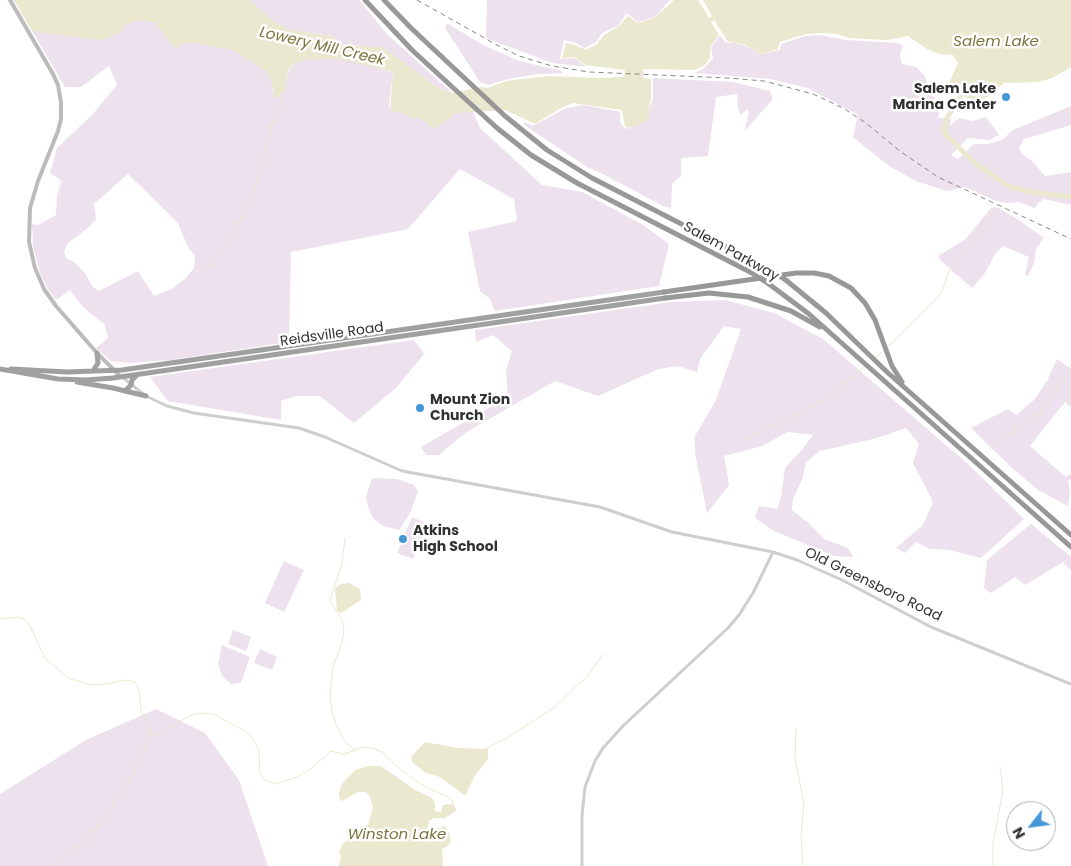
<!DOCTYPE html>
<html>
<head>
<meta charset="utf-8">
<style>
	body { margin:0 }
	#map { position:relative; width:1071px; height:866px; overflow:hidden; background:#fff; font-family:Poppins,sans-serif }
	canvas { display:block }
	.north { position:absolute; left:1006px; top:801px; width:50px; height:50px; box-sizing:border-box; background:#fff; border:1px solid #adadad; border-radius:50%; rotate:240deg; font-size:14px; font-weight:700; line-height:20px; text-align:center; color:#313131 }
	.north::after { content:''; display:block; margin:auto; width:18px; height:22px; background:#4598d7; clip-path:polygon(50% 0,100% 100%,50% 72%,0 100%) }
</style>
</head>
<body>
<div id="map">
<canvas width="1071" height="866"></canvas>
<div class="north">N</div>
</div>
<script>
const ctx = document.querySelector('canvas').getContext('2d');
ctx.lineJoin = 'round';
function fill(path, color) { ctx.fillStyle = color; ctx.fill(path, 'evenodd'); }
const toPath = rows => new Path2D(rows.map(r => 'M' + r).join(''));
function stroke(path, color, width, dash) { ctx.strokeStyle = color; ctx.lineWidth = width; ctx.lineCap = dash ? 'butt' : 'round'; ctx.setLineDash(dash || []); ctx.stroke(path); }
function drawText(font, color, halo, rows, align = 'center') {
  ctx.font = font + ' Poppins,sans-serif'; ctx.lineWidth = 5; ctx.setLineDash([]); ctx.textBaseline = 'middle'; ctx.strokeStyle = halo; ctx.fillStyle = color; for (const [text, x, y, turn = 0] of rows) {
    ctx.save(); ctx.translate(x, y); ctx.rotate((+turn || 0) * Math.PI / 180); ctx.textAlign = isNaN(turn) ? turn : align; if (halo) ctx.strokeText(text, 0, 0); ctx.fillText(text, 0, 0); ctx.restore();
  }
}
const green = toPath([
	[249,0,359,0,387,34,452,93,440,89,381,46,374,47,341,44,333,36,289,30,270,19],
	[487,0,670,0,655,17,638,22,627,13,618,26,602,33,596,42,585,48,576,43,564,40,560,59,575,58,586,67,552,63,486,38],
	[145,20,155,23,164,33,183,43,195,43,233,50,265,70,271,80,273,93,285,90,288,72,296,62,309,59,339,59,375,66,393,73,389,104,390,109,395,112,404,113,411,117,422,119,438,127,456,113,473,112,480,128,542,185,582,192,643,225,669,244,659,286,495,311,490,299,480,291,468,232,517,221,514,199,460,169,408,229,291,252,289,342,170,360,130,363,111,361,96,348,108,338,105,325,83,307,70,290,56,300,48,289,40,273,33,246,32,224,38,225,56,215,57,195,62,181,50,173,57,148,92,115,117,85,109,66,81,87,65,87,32,31,100,40,119,33,126,25,134,21],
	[128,174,178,223,188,247,195,256,194,268,186,278,172,289,154,296,138,271,99,291,93,287,84,272,75,263,66,258,64,251,67,244,89,227,96,219,94,204],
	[447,23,483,45,519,61,562,71,562,73,538,74,508,79,488,85,480,82,445,28],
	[720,35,726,43,735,43,743,45,761,54,780,50,781,44,806,36,820,35,846,40,898,43,903,46,900,54,902,64,916,67,925,76,928,88,940,106,938,118,951,119,950,126,959,118,973,121,986,117,999,135,990,140,968,138,951,155,958,159,974,144,988,144,1002,140,1013,130,1071,106,1071,125,1024,139,1019,148,1023,155,1033,162,1045,176,1071,172,1071,205,1044,199,1038,203,1035,208,1018,202,1007,203,996,201,965,187,947,191,916,181,889,166,853,137,858,115,808,88,770,79,694,73,703,69,713,59,711,48],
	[653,78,733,82,770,91,773,99,744,132,749,114,747,109,741,115,738,109,737,94,716,97,708,156,681,158,681,176,672,184,671,208,663,206,603,174,587,167,523,124,525,122,533,126,566,108,583,105,620,112,620,123,626,129,645,122,653,98],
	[993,207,998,208,1014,217,1044,238,1036,249,1034,263,1028,276,1025,275,1029,257,1003,246,995,254,985,273,972,288,940,260,938,256,966,239,989,210],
	[725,300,774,313,823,339,968,464,1024,519,981,558,949,550,930,549,916,542,905,553,896,548,923,525,933,502,913,463,919,444,906,428,877,438,820,451,806,462,802,480,793,499,792,510,810,524,824,539,848,548,853,557,834,556,772,530,755,518,759,506,777,509,781,497,785,468,801,451,813,435,788,432,762,446,724,456,729,485,707,513,695,453,695,436,716,400,741,329,724,326,700,359,697,372,678,366,658,369,598,396,555,381,465,433,439,455,426,455,421,447,508,397,506,371,512,351,493,335,476,342,475,330,671,302],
	[414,340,424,354,396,388,354,423,320,396,296,396,281,401,281,420,168,401,150,377],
	[1057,359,1071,369,1071,407,1065,402,1030,446,1066,477,1071,474,1071,479,1068,481,1070,493,1068,506,1038,490,1012,468,971,428,1008,409,1016,415,1034,400,1047,381],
	[372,478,397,479,414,485,418,491,410,513,399,530,383,526,373,518,368,507,366,497],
	[412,517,428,524,413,559,397,553],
	[1031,524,1071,557,1071,571,1063,562,1025,585,1015,577,991,593,984,588,987,560],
	[284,561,304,570,284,612,265,603],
	[233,630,251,637,246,651,228,644],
	[222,645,250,657,241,683,231,684,222,676,218,664],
	[260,649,277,657,272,670,254,663],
	[156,709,205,733,239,780,268,866,0,866,0,794,86,740]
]);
const water = toPath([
	[14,0,249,0,270,19,289,30,333,36,341,44,374,47,381,46,440,89,452,93,481,87,487,88,506,81,549,76,597,78,624,77,625,70,585,65,575,57,562,58,566,43,575,45,586,50,597,44,604,35,619,26,628,16,638,23,654,18,674,0,698,0,709,18,712,16,703,0,1071,0,1071,67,1052,78,1038,82,1004,83,982,101,975,104,958,92,955,86,949,83,958,63,955,58,952,55,939,54,927,49,908,36,888,40,849,38,837,34,823,33,806,34,780,42,778,49,761,54,743,44,728,42,714,20,711,22,719,35,710,48,710,58,705,65,695,70,643,69,643,78,651,79,651,97,648,116,645,122,627,128,625,126,622,110,573,103,561,108,535,124,505,110,456,113,438,127,433,128,422,119,411,117,404,113,395,112,390,109,393,73,387,70,339,59,303,60,296,62,288,71,285,90,275,99,271,80,265,70,233,50,195,43,183,43,177,48,172,44,155,23,145,20,134,21,126,25,120,33,100,40,32,31],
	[349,583,360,589,361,600,341,613,337,611,335,589,341,584],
	[425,742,458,748,488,749,488,759,474,777,466,794,464,795,440,777,426,773,412,762,411,757],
	[368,766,381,766,415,790,432,798,435,803,435,811,441,812,443,805,453,804,457,810,445,818,434,818,429,821,427,831,432,833,436,829,445,826,449,833,451,841,448,846,442,849,443,866,339,866,341,856,339,852,341,847,344,843,368,825,373,807,370,797,366,792,358,792,342,801,340,800,339,793,342,784,355,770]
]);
const stream = toPath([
	[1002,186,1005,184],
	[207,269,233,235,253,194,264,161,271,126,280,105,280,94],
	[888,347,941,294,952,263,971,245,981,232,993,212],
	[875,358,883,351],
	[745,441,766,427,795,416,830,396,864,367],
	[990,448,1039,413,1051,398,1071,365],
	[345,538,342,564,330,600,342,620,344,628,342,643,333,666,330,695,332,711,336,725,345,742,355,750],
	[0,619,18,617,24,619,30,626,45,658,68,678,92,685,105,684,127,680,135,682,139,690,141,711,147,723,150,735],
	[796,729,795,758,804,804,801,836,803,866],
	[150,736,158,734,191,715,202,713,213,714,245,731,252,737,259,751,260,774,266,781,275,784,297,777,312,768,331,751,344,754,364,747,375,749,382,752,402,771,422,785,452,799,453,804],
	[485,749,510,736,555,707,575,687,587,677,603,654],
	[53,866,80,845,98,827,131,777,150,737],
	[993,866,993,844,1003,790,1000,767]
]);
const river = toPath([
	[964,90,946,120,944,131,947,136,976,164,1008,186,1030,192,1071,197]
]);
const tertiary = toPath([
	[122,377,146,396,167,406,194,413,299,428,325,437,402,471,600,507,672,532,773,552,797,560,842,580,931,627,1071,684],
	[582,866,582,816,585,787,595,761,603,748,623,726,728,628,739,615,753,593,773,552]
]);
const secondary = toPath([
	[10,0,53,74,58,85,61,102,61,119,58,131,38,181,30,208,29,242,35,268,44,289,56,306,97,353,121,377]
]);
const trunk = toPath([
	[0,369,58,379,86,380,113,378,665,298],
	[11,369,67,372,122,370,664,292],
	[93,371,98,363,97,353],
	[77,382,113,388,146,396],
	[125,391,131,385,132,380,136,376]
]);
const motorway = toPath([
	[365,0,412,50,497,128,531,155,577,183,750,272],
	[384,0,411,28,505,116,547,150,592,178,769,269],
	[787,281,826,313,887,372,1071,535],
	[769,284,809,314,1071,547],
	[664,292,796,273,814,273,829,276,851,288,865,303,875,320,892,366,902,382],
	[665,298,709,293,748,297,791,311,820,327]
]);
const rail = toPath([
	[417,0,497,45,519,56,552,66,589,72,728,78,764,81,813,94,843,108,866,123,901,152,938,177,1071,239]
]);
const motorwayBridge = toPath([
	[769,269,787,281],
	[750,272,769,284]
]);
const markers = [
	[1006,97,5,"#4598d7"],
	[420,408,5,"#4598d7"],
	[403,539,5,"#4598d7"]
];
const poiNames = [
	["Salem Lake",996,89,"right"],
	["Marina Center",996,105,"right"],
	["Mount Zion",430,400],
	["Church",430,416],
	["Atkins",413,531],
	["High School",413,547]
];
const streetNames = [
	["Salem Parkway",731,252,29],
	["Reidsville Road",332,335,-8],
	["Old Greensboro Road",873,585,26]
];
const waterNames = [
	["Salem Lake",996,42],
	["Lowery Mill Creek",322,47,13],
	["Winston Lake",397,835]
];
fill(green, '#ece1ed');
fill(water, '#eae8cf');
stroke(stream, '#eae8cf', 1);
stroke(river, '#eae8cf', 5);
stroke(tertiary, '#cecece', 3);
stroke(secondary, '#bbb', 4);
stroke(trunk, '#a0a0a0', 5);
stroke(motorway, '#989898', 5);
stroke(rail, '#868686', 1, [5, 4]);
stroke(motorwayBridge, '#989898', 5);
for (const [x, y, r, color] of markers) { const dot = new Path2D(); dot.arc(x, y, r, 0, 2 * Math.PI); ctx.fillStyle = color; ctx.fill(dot); stroke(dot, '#fff', 2); }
drawText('bold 14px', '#313131', '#fff', poiNames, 'left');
drawText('14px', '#313131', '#fff', streetNames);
drawText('italic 15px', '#7b743d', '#fff', waterNames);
</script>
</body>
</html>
